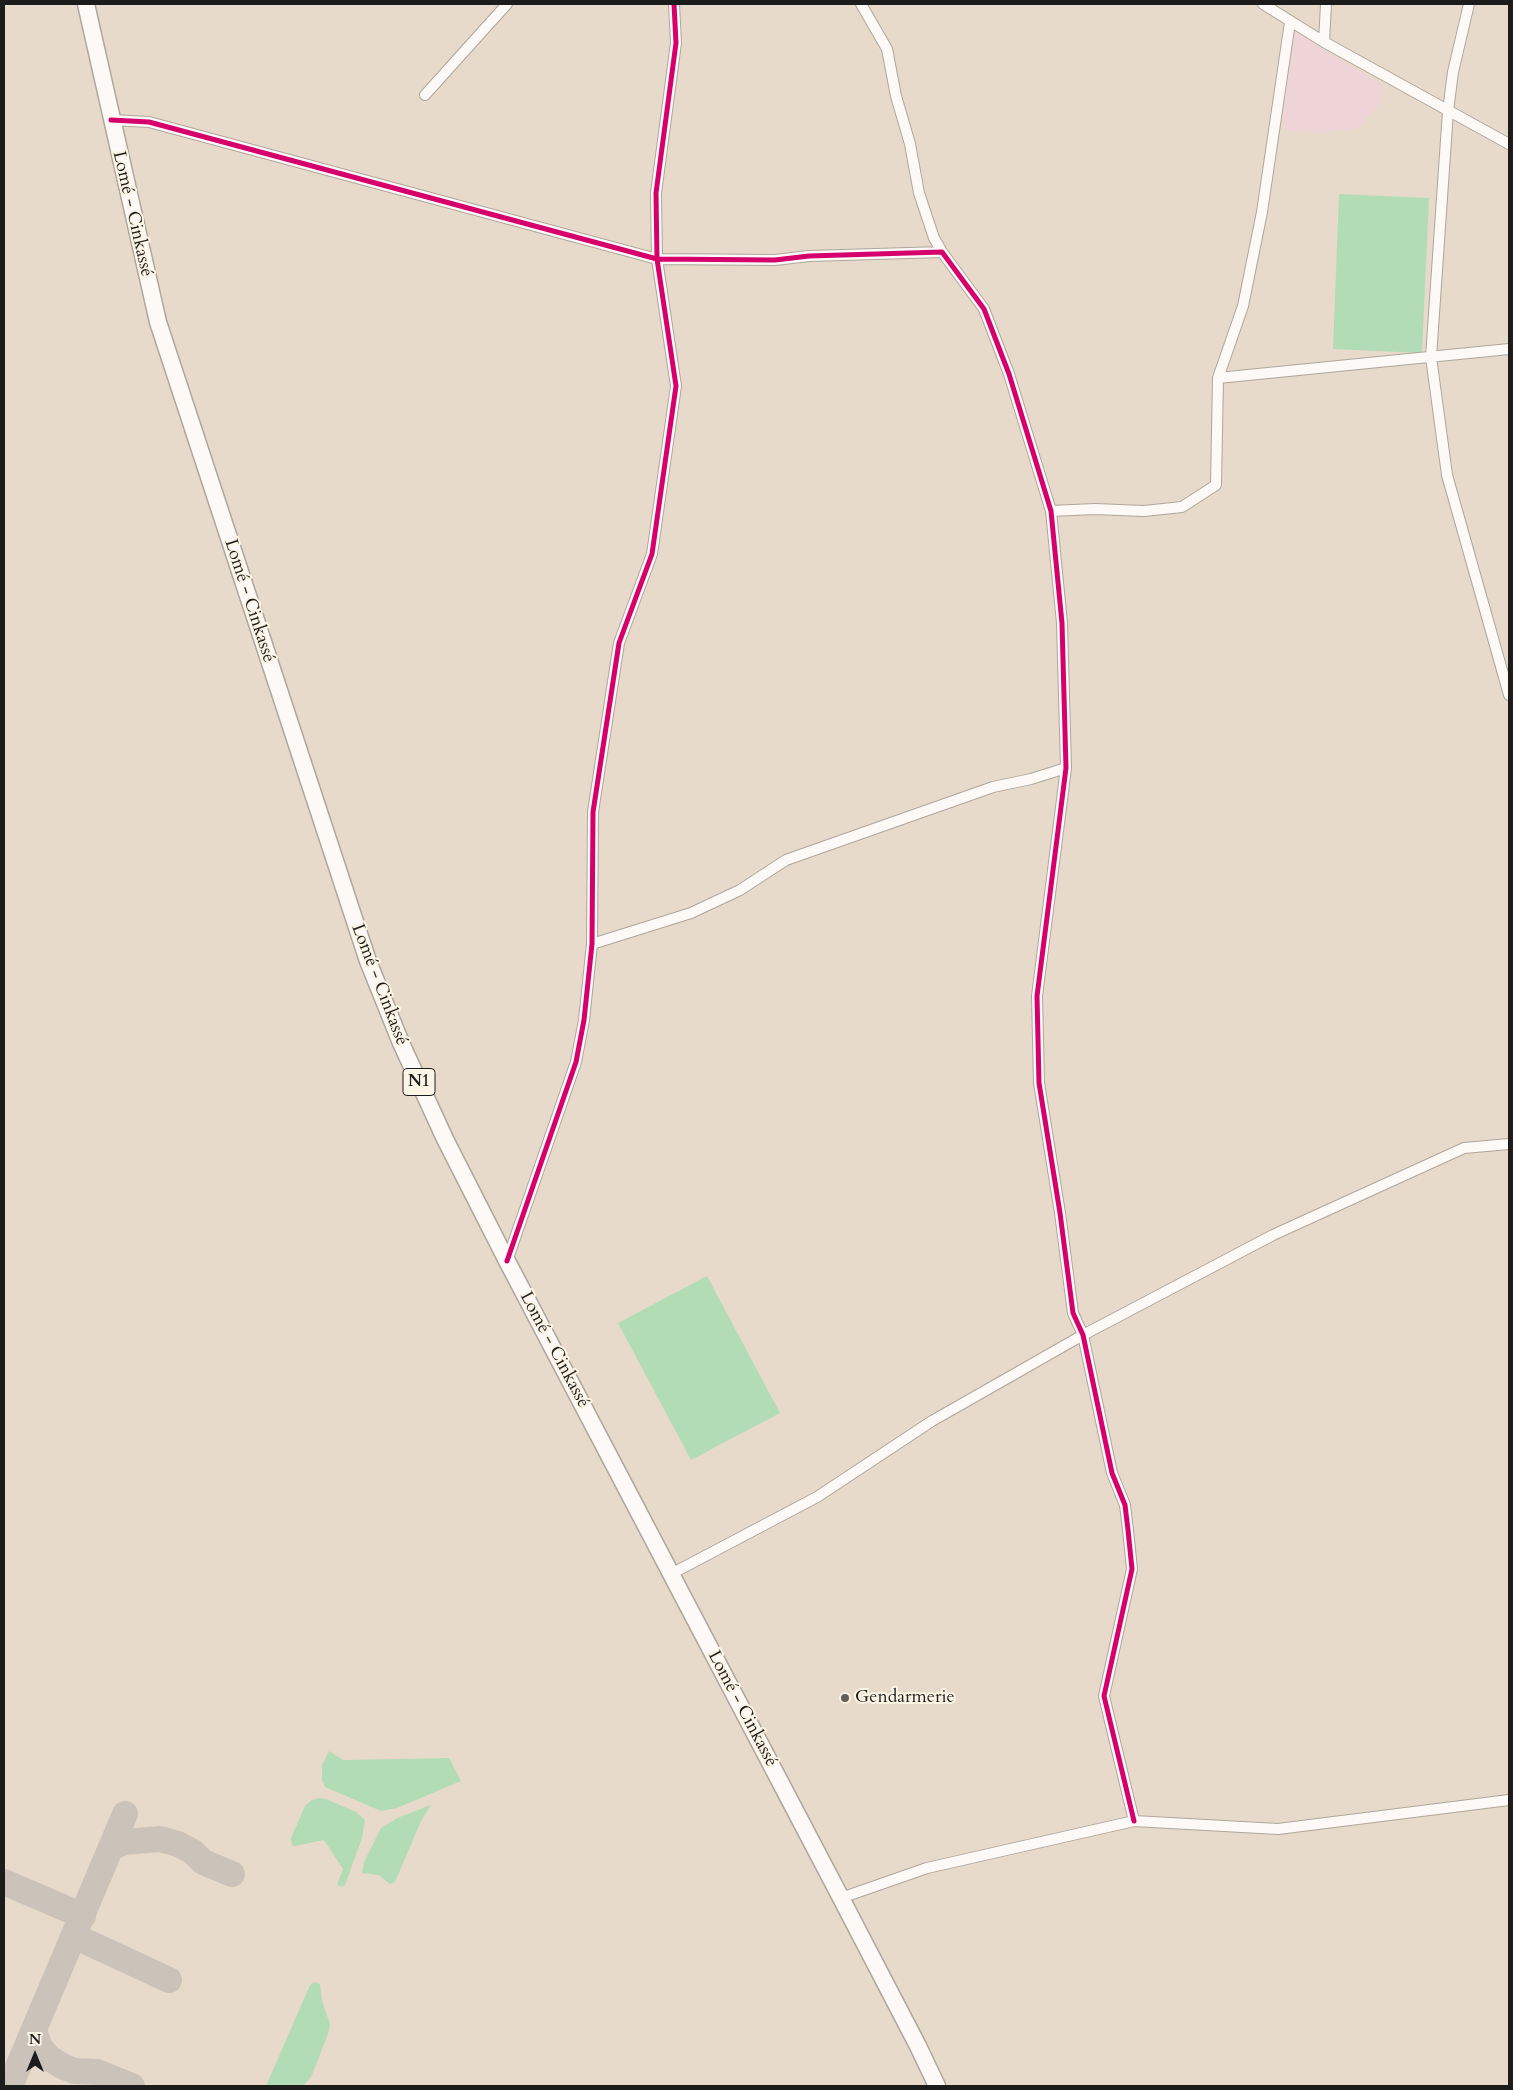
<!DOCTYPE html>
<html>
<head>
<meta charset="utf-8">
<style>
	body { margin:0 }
	#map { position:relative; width:1513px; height:2090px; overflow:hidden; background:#e8dacb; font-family:Cardo,serif }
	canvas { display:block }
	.frame { position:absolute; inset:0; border:5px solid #1c1c1c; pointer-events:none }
	.north { position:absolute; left:10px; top:2030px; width:50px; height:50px; -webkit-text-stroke:4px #fcf5e5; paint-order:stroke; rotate:0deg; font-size:14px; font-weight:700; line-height:20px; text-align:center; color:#1c1c1c }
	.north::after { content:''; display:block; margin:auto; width:18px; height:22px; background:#1c1c1c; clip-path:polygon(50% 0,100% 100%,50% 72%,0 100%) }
</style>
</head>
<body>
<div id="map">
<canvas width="1513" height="2090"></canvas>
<div class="frame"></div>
<div class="north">N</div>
</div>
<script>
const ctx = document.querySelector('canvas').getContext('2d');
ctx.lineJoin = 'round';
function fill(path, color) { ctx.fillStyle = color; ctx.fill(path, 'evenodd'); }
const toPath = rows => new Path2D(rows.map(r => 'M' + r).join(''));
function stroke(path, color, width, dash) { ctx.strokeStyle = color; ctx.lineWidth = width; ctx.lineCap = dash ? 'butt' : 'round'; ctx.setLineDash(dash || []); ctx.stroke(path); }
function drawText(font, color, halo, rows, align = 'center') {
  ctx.font = font + ' Cardo,serif'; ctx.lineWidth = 4; ctx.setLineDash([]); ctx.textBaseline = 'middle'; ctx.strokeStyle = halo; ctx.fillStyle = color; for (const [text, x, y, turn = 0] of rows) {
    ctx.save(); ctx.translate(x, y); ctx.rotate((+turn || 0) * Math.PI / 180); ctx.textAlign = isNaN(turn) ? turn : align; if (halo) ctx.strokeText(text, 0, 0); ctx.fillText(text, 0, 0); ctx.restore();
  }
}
const built = toPath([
	[1293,30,1385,87,1378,106,1357,128,1322,133,1283,130,1287,66]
]);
const green = toPath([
	[1339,194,1429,198,1422,353,1333,349],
	[707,1276,780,1413,691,1460,618,1323],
	[329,1751,343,1760,449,1758,461,1781,397,1808,381,1811,325,1787,322,1780,322,1765],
	[319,1798,326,1799,356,1812,365,1820,362,1838,345,1885,341,1887,337,1885,343,1869,324,1840,295,1846,292,1845,291,1838,305,1806,312,1800],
	[431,1805,421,1821,395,1882,390,1884,379,1875,362,1873,364,1862,381,1828,397,1818],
	[315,1982,320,1984,322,2001,330,2024,329,2031,316,2065,311,2077,303,2086,266,2086,310,1985]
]);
const taxiway = toPath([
	[111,1848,124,1842,160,1839,178,1844,193,1852,203,1862,232,1874],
	[4,1882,83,1916],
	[74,1936,169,1980],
	[34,2031,40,2047,49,2058,64,2067,75,2071,97,2072,132,2086],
	[10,2086,125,1814]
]);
const minor = toPath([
	[861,4,887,49,896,96,910,144,919,193,934,238,942,252],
	[1263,4,1324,42,1509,144],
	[1469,4,1453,72,1448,111,1431,357,1447,475,1509,695],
	[1324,42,1326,4],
	[425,95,507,4],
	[111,120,149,122,657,259,775,260,809,256,942,252,984,309,1009,374,1051,511,1062,623,1066,768,1037,996,1039,1083,1060,1213,1073,1313,1083,1335,1112,1473,1125,1505,1128,1530,1132,1569,1104,1696,1134,1821],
	[1218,378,1509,349],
	[1051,511,1095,509,1144,511,1182,507,1216,485,1218,378,1243,306,1262,212,1290,22],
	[592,944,691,913,740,890,786,860,993,787,1031,779,1066,768],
	[507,1261,576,1062,584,1020,592,944,593,812,619,643,652,554,676,386,657,259,656,193,676,43,674,4],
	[671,1574,817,1497,932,1421,1083,1335,1273,1235,1464,1148,1509,1144],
	[841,1898,927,1868,1134,1821,1278,1829,1509,1800]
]);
const trunk = toPath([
	[86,4,158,322,368,961,401,1043,445,1139,507,1261,841,1898,918,2046,937,2086]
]);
const cycleway = toPath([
	[111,120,149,122,657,259,775,260,809,256,942,252,984,309,1009,374,1051,511,1062,623,1066,768,1037,996,1039,1083,1060,1213,1073,1313,1083,1335,1112,1473,1125,1505,1128,1530,1132,1569,1104,1696,1134,1821],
	[507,1261,576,1062,584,1020,592,944,593,812,619,643,652,554,676,386,657,259,656,193,676,43,674,4]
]);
const markers = [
	[845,1698,5,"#635e59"]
];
const shields = [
	[419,1082,32]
];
const shieldNames = [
	["N1",419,1082]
];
const streetNames = [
	["Lomé - Cinkassé",132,214,77],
	["Lomé - Cinkassé",249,601,72],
	["Lomé - Cinkassé",379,985,69],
	["Lomé - Cinkassé",554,1350,62],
	["Lomé - Cinkassé",742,1709,62]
];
const poiNames = [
	["Gendarmerie",855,1698]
];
fill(built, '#eed4d7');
fill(green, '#b1dcb5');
stroke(taxiway, '#cbc3ba', 26);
stroke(minor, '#aea69c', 12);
stroke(trunk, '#aea69c', 19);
stroke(minor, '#fcf9f7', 10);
stroke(trunk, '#fcf9f7', 16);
stroke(cycleway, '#d6006c', 5);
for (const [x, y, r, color] of markers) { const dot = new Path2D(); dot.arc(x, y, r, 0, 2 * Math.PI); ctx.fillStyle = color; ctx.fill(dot); stroke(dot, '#fcf5e5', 2); }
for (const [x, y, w] of shields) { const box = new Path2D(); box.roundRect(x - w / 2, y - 13.5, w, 27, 4); ctx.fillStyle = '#fcf5e5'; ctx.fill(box); stroke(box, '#1c1c1c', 1); }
drawText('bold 16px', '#1c1c1c', null, shieldNames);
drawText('18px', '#1c1c1c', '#fcf5e5', streetNames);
drawText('18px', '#1c1c1c', '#fcf5e5', poiNames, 'left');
</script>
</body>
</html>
